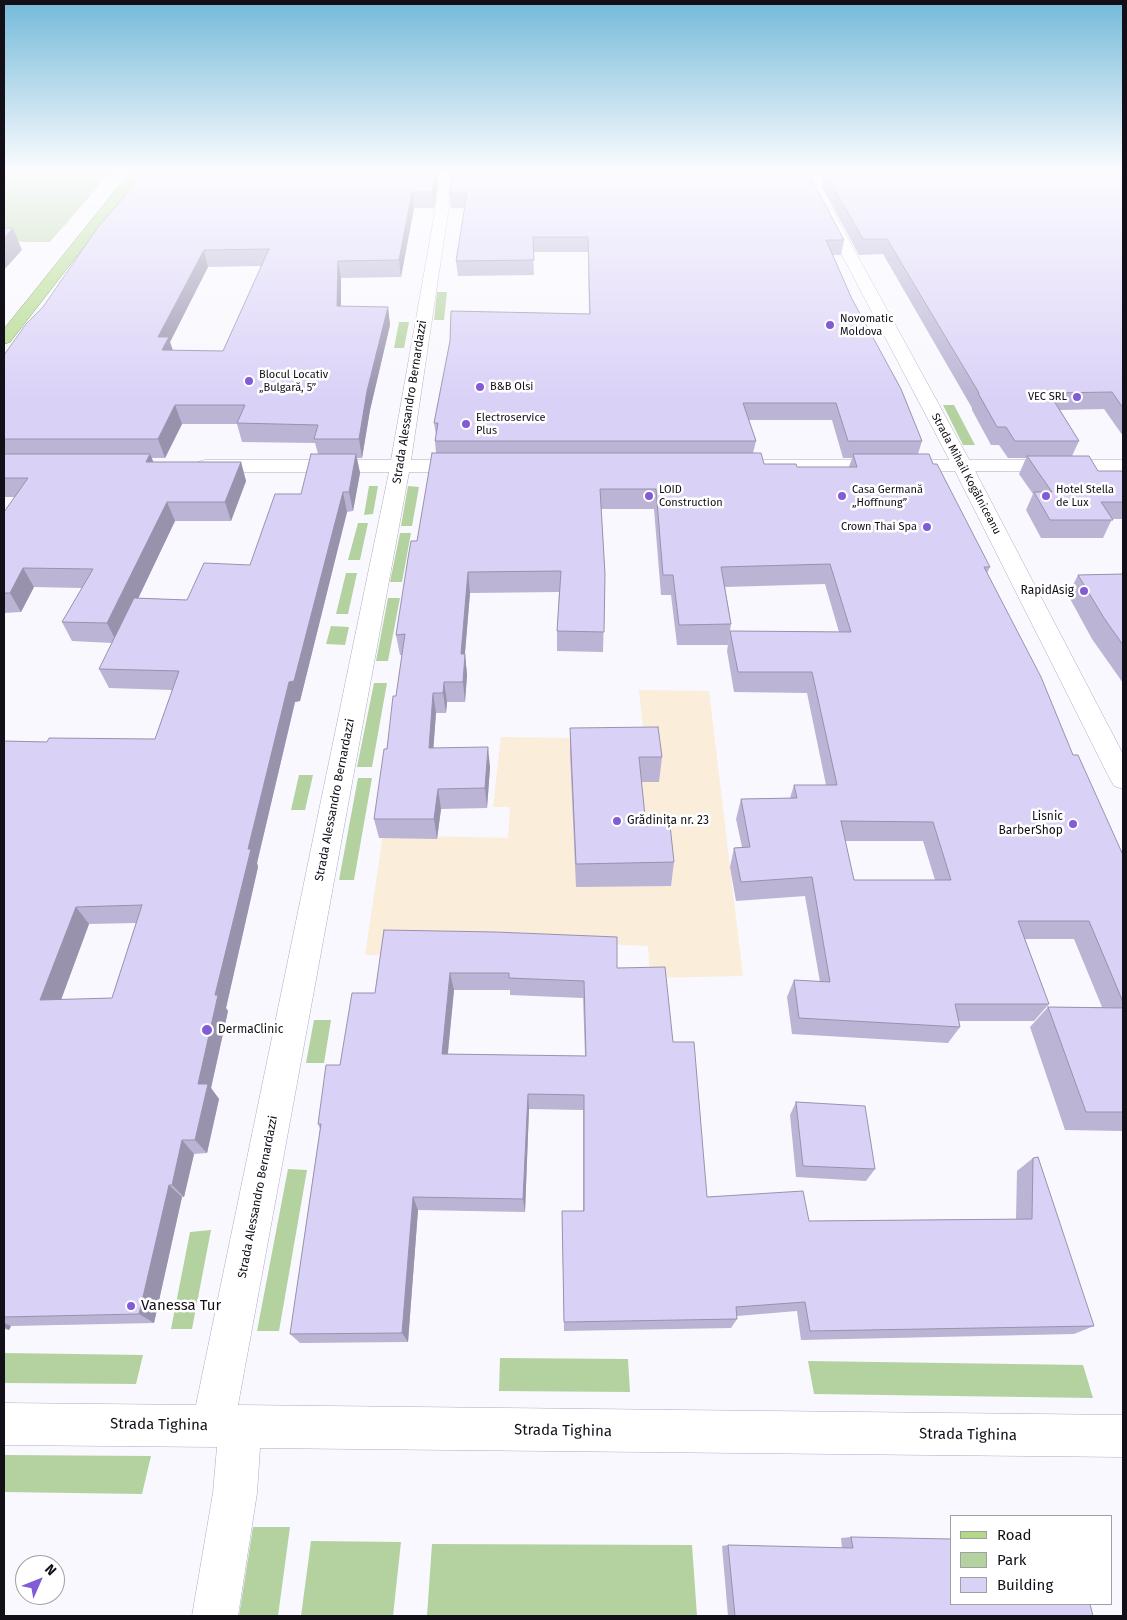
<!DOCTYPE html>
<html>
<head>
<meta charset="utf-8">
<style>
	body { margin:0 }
	#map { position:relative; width:1127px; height:1620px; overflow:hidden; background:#f9f8fe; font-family:"Fira Sans",sans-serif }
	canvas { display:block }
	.frame { position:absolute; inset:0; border:5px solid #120f18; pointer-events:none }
	.legend { position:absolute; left:950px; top:1515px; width:162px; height:90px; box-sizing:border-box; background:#fff; border:1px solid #a09fa3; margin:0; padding:6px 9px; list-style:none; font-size:15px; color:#120f18 }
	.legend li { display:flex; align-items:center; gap:10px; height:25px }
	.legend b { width:25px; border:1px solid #a09fa3 }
	.north { position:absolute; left:15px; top:1555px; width:50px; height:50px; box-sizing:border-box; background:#fff; border:1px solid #a09fa3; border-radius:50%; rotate:46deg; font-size:14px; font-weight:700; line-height:20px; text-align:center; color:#120f18 }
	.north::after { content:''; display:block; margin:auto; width:18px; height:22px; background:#825cd6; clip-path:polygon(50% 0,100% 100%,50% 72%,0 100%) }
</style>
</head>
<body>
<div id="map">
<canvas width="1127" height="1620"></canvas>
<div class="frame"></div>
<ul class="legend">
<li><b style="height:6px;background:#b2d98a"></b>Road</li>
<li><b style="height:14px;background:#b4d29f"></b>Park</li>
<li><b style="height:14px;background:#dad1f7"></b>Building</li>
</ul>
<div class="north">N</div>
</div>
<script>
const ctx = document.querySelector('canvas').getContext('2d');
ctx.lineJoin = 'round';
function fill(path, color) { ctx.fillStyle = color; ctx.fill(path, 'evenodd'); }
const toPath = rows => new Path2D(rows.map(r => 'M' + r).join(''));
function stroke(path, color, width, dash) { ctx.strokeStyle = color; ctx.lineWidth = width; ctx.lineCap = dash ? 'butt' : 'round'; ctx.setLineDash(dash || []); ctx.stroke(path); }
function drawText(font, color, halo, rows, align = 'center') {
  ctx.font = font + ' "Fira Sans",sans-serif'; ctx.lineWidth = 5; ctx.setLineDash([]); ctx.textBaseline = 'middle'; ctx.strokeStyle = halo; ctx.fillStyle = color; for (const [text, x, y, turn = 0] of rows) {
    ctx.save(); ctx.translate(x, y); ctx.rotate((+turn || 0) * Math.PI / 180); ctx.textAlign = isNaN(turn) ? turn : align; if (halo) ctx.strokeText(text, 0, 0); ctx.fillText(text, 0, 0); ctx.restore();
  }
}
const education = toPath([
	[639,690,709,691,743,976,650,978,648,946,556,942,517,955,365,955,383,835,508,838,510,807,493,807,501,737,644,739]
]);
const green = toPath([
	[4,172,111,172,50,242,29,242,4,241],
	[437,292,447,292,444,320,434,320],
	[399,322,409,322,404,348,394,348],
	[943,405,954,405,975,445,963,445],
	[369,486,378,486,373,514,364,515],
	[408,486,419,487,412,526,401,526],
	[358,523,368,523,360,560,348,560],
	[400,533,411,533,402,582,390,582],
	[346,573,357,573,348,614,336,614],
	[388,598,400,598,388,661,376,661],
	[331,626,349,627,345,645,326,644],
	[374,683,387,683,372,767,357,767],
	[299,775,313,775,305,810,291,810],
	[358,778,372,778,354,880,339,880],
	[314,1020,331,1020,324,1063,306,1063],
	[288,1169,307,1170,279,1331,257,1331],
	[211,1230,192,1329,171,1329,190,1232],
	[4,1353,143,1355,136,1384,4,1383],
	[500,1358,628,1359,630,1392,499,1391],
	[808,1361,1083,1365,1093,1398,814,1394],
	[4,1455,151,1456,142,1494,4,1492],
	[253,1527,290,1527,278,1616,239,1616],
	[311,1541,401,1542,393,1616,301,1616],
	[432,1544,692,1545,697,1616,427,1616]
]);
const street = toPath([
	[442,172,454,172,411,460,467,460,474,462,477,466,474,470,467,472,409,472,238,1405,1123,1415,1123,1457,260,1448,257,1493,238,1616,192,1616,213,1493,217,1447,4,1445,4,1403,196,1405,389,472,205,472,198,470,195,466,198,462,205,460,391,460,442,172],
	[760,460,1123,460,1123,472,753,470,750,466,753,462,760,460]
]);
const secondary = toPath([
	[401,175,488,176,494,180,488,184,397,182,395,179,401,175],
	[776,177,861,177,867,181,861,185,772,184,770,181,772,178,776,177],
	[826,207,833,211,972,465,1123,754,1123,789,1114,786,1110,779,952,465,819,211,826,207]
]);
const primary = toPath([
	[130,172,142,172,10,342,4,344,4,329,130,172]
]);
const wall = toPath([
	[146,172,441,172,440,174,437,174,438,185,434,208,414,208,401,277,341,278,341,306,388,307,390,325,370,410,362,458,357,458,360,473,353,511,347,512,300,701,295,702,257,863,258,867,226,1008,228,1011,211,1088,219,1099,207,1153,194,1154,184,1197,182,1197,154,1323,11,1326,9,1330,4,1329,4,741,47,742,155,739,172,690,109,688,99,669,112,643,72,641,62,622,82,588,34,587,21,612,4,613,4,512,15,497,4,497,4,355,43,307],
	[262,266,223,351,173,350,170,342,208,267],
	[182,424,237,424,242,442,315,443,318,454,301,494,250,565,187,600,138,598,175,521,231,521,246,481,241,462,153,462,152,458,165,458],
	[136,923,112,998,61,1000,89,924],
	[453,172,801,172,801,173,844,240,841,255,833,255,852,299,922,441,918,454,933,464,990,567,987,573,1073,755,1123,855,1123,1131,1065,1130,1030,1027,1048,1007,1102,1007,1074,939,1025,939,1049,1004,1034,1021,959,1021,960,1027,948,1043,792,1034,787,997,794,980,820,982,805,896,736,901,730,867,734,848,742,847,736,819,741,799,790,798,794,785,826,785,807,693,734,692,727,651,730,631,839,632,825,584,725,587,731,624,728,645,677,645,671,595,661,595,654,509,601,509,605,574,603,652,557,651,557,631,559,592,470,593,465,654,467,675,465,702,447,702,446,713,436,713,433,748,490,767,487,808,441,809,437,839,379,838,374,819,396,696,402,655,400,655,396,635,436,453,435,441,436,435,434,423,589,314,588,252,533,252,534,275,458,276,456,261,465,208,451,208,449,193],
	[749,420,832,420,843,458,852,458,849,467,797,467,764,464,753,453,756,441],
	[845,841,923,841,935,880,854,880],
	[813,172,1123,172,1123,436,1104,409,1060,410,1079,441,1072,456,1098,471,1123,471,1123,519,1112,519,1103,538,1041,538,1026,510,1033,494,1019,474,1026,458,1008,458,999,445,991,445,972,410,972,408,883,254,859,255,822,187,824,176,816,176],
	[1123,574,1123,683,1092,639,1068,595,1078,575],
	[570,728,662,757,659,782,641,782,646,826,674,862,671,886,576,887,570,753],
	[384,930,617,968,673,1042,707,1197,809,1221,1016,1219,1017,1171,1033,1158,1094,1326,1074,1334,801,1340,797,1311,737,1316,737,1319,731,1328,564,1331,562,1211,583,1211,583,1110,529,1109,525,1212,418,1210,408,1342,300,1343,290,1334,320,1129,318,1124,340,1065,375,993],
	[454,990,510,990,510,995,583,998,585,1056,448,1054],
	[796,1102,875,1169,866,1181,796,1177,790,1115],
	[851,1537,1093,1616,728,1616,722,1546,728,1545,842,1548,841,1538]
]);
const shadedWall = toPath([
	[436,172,438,185,434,208,432,192],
	[412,192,414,208,401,277,399,260],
	[13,228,22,250,4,270,4,238],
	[204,250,208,267,170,342,174,355,168,368,158,337],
	[338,261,341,278,341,324,337,306],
	[388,307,390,325,370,410,362,458,359,439,367,391],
	[175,405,182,424,165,458,158,439],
	[150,454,158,473,146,462],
	[356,454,360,473,353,511,349,492],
	[241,462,246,481,231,521,225,502],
	[343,492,347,512,300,701,295,702,257,863,258,867,226,1008,228,1011,211,1088,219,1099,207,1153,195,1140,198,1084,215,995,248,849,289,682],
	[167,502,175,521,117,643,107,623],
	[23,568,34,587,21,612,10,593],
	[468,572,470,593,463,675,461,654],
	[465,654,467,675,465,702,463,682],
	[444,682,447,702,446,713,443,693],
	[433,693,436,713,432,768,429,748],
	[488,747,490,767,487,808,485,788],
	[438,789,441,809,437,839,434,819],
	[76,907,89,924,55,1016,40,1000],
	[450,973,454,990,446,1070,442,1054],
	[528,1094,529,1109,525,1212,523,1199],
	[182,1140,194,1154,184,1197,172,1185],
	[169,1185,182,1197,154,1323,139,1314],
	[413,1197,418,1210,408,1342,402,1333],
	[4,1323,11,1326,9,1330,4,1327]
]);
const building = toPath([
	[146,172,436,172,432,192,412,192,399,260,338,261,337,306,388,307,367,391,359,439,314,439,318,425,237,423,245,405,175,405,158,439,4,439,4,355,26,324,43,307,98,227,146,172],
	[269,249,223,351,162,350,169,337,158,337,204,250,269,249],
	[453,172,808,173,844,240,826,240,852,299,901,389,922,441,848,441,836,403,743,403,756,441,435,441,438,423,434,423,450,341,451,311,590,314,588,237,533,237,534,260,456,261,467,193,449,193,453,172],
	[825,173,1123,174,1123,408,1112,392,1049,393,1079,441,1015,441,1006,427,997,427,978,393,979,393,887,239,863,239,825,173],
	[4,228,13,228,4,238,4,228],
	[432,453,761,453,764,464,796,464,797,467,857,467,853,454,929,454,933,464,937,464,990,567,984,567,1041,677,1073,755,1078,755,1123,855,1123,1002,1089,921,1018,921,1049,1004,955,1004,960,1027,799,1018,794,980,830,982,812,877,741,882,734,848,750,847,741,799,797,798,794,785,837,785,812,672,738,672,730,631,851,632,830,564,721,567,731,624,679,625,673,575,663,575,656,489,600,489,605,574,604,632,557,631,561,571,468,572,461,654,465,654,463,682,444,682,443,693,433,693,429,748,488,747,485,788,438,789,434,819,374,819,384,749,387,749,393,696,396,696,405,634,396,635,408,558,411,541,417,541,432,453],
	[841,821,933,822,951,880,854,880,841,821],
	[4,454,150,454,146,462,241,462,225,502,167,502,107,623,62,622,93,569,23,568,10,593,4,593,4,512,28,478,4,478,4,454],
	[311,454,356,454,349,492,343,492,294,681,289,682,248,849,251,849,215,995,218,995,198,1084,208,1084,195,1140,182,1140,172,1185,169,1185,139,1314,4,1317,4,741,47,742,49,738,155,739,179,671,99,669,134,598,187,600,204,563,250,565,275,494,301,494,311,454],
	[142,905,112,998,40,1000,76,907,142,905],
	[1027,456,1089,456,1098,471,1123,471,1123,502,1101,502,1113,520,1050,520,1034,492,1052,492,1027,456],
	[1123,574,1123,645,1104,618,1078,575,1123,574],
	[658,727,662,757,639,757,646,826,670,825,674,862,576,864,570,728,658,727],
	[384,930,495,932,617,937,617,968,665,967,673,1042,694,1042,707,1197,803,1191,809,1221,1032,1219,1033,1158,1038,1157,1094,1326,810,1331,805,1302,736,1307,737,1319,564,1322,562,1211,584,1211,584,1095,528,1094,523,1199,413,1197,402,1333,290,1334,321,1124,318,1124,326,1065,340,1065,352,993,375,993,384,930],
	[450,973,509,973,509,978,584,981,586,1056,442,1054,450,973],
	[1048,1007,1123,1008,1123,1112,1086,1112,1048,1007],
	[796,1102,865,1106,875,1169,803,1166,796,1102],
	[851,1537,951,1539,951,1604,1090,1604,1093,1616,735,1616,728,1545,853,1548,851,1537]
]);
const markers = [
	[830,325,5,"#825cd6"],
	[249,381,5,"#825cd6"],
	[480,387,5,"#825cd6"],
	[1077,397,5,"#825cd6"],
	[466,424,5,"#825cd6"],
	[649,496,5,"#825cd6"],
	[842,496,5,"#825cd6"],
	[1046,496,5,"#825cd6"],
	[927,527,5,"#825cd6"],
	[1084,591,5,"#825cd6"],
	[617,821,5,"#825cd6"],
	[1073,824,5,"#825cd6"],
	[207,1030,6,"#825cd6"],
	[131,1306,5,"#825cd6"]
];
const farPoinames = [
	["Novomatic",840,319],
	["Moldova",840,332],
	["Blocul Locativ",259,375],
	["„Bulgară, 5”",259,388],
	["B&B Olsi",490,387],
	["VEC SRL",1067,397,"right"],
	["Electroservice",476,418],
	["Plus",476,431],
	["LOID",659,490],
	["Construction",659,503],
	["Casa Germană",852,490],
	["„Hoffnung”",852,503],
	["Hotel Stella",1056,490],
	["de Lux",1056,503],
	["Crown Thai Spa",917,527,"right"]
];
const farStreetnames = [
	["Strada Mihail Kogălniceanu",966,474,62]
];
const streetNames = [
	["Strada Alessandro Bernardazzi",410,402,-81],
	["Strada Alessandro Bernardazzi",335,800,-79],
	["Strada Alessandro Bernardazzi",258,1197,-79]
];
const poiNames = [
	["RapidAsig",1074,591],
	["Lisnic",1063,817],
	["BarberShop",1063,831],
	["Grădinița nr. 23",627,821,"left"],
	["DermaClinic",218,1030,"left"]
];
const nearPoinames = [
	["Vanessa Tur",141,1306]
];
const nearStreetnames = [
	["Strada Tighina",159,1425,1],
	["Strada Tighina",563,1431,1],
	["Strada Tighina",968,1435,1]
];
fill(education, '#faedd9');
fill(green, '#b4d29f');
stroke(street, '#b0aac4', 1);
stroke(secondary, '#b0aac4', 1);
stroke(primary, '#58822f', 1);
fill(street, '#fff');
fill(secondary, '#fff');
fill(primary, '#b2d98a');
fill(wall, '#bbb4d4');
fill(shadedWall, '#9992ad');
fill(building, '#dad1f7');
stroke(building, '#9992ad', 1);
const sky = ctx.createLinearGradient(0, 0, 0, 399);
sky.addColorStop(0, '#74bad9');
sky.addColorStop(0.43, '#fcfcff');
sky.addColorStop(1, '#fcfcff00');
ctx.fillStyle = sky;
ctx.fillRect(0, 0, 1127, 399);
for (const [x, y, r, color] of markers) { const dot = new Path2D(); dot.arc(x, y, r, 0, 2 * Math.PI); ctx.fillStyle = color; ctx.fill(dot); stroke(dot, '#fff', 2); }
drawText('11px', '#120f18', '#fff', farPoinames, 'left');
drawText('11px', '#120f18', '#fff', farStreetnames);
drawText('12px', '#120f18', '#fff', streetNames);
drawText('12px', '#120f18', '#fff', poiNames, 'right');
drawText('15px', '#120f18', '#fff', nearPoinames, 'left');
drawText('15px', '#120f18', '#fff', nearStreetnames);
</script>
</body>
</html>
